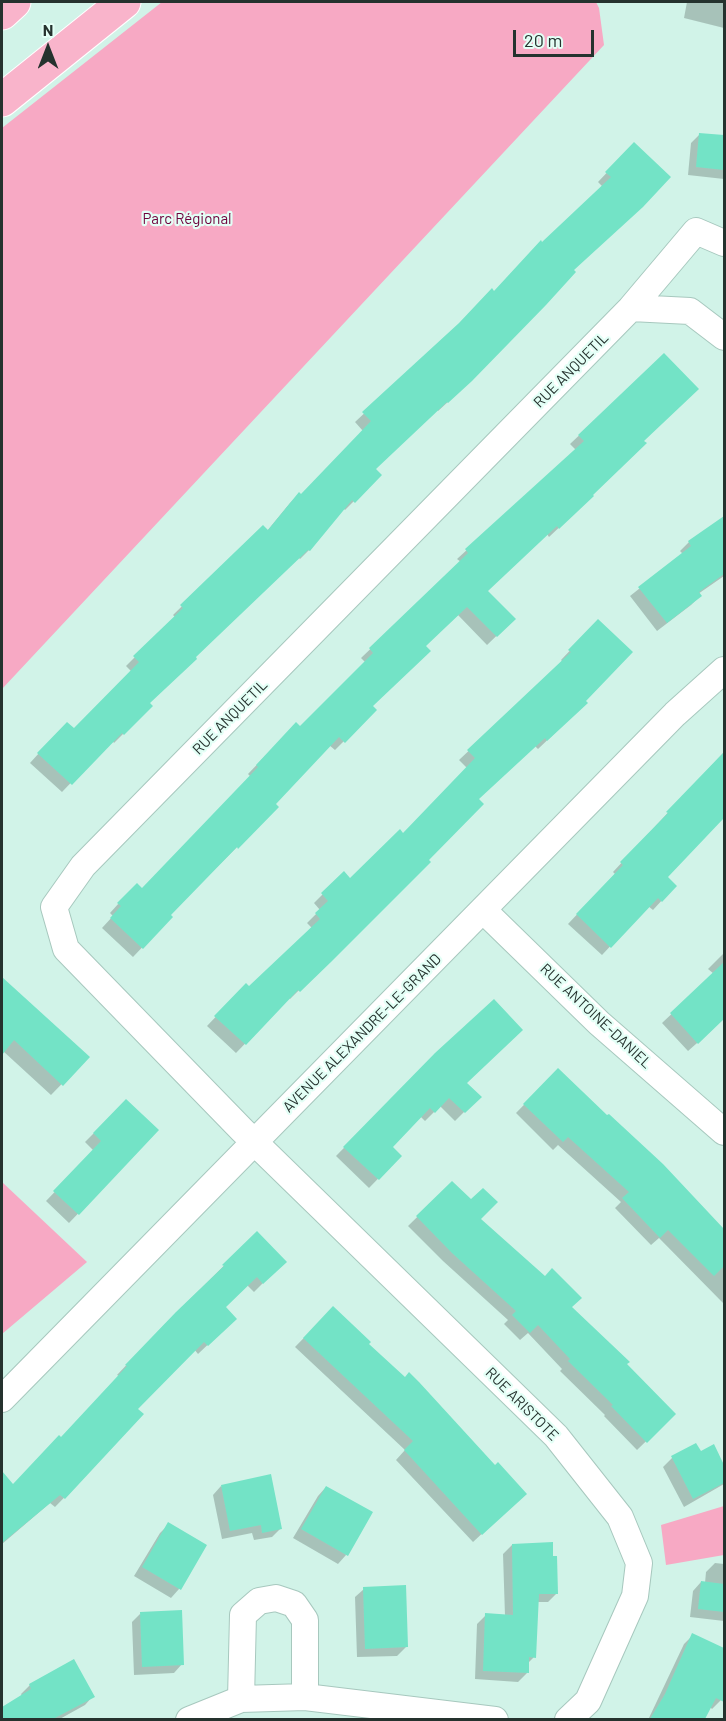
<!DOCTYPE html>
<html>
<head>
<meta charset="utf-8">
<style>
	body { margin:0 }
	#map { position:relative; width:726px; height:1721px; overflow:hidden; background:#d1f3e8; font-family:Barlow,sans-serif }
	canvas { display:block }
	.frame { position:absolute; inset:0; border:3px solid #25322e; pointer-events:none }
	.north { position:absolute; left:18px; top:18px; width:60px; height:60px; -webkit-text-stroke:4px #e3fff6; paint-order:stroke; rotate:0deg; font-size:16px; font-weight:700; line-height:24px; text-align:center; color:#25322e }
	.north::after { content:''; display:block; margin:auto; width:21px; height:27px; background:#25322e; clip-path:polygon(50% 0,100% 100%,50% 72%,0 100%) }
	.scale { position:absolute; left:513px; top:30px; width:81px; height:27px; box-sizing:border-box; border:3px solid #25322e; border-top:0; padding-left:8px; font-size:18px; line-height:21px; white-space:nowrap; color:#25322e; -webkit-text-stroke:4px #e3fff6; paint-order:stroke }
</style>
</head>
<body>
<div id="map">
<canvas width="726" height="1721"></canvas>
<div class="frame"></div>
<div class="north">N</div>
<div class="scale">20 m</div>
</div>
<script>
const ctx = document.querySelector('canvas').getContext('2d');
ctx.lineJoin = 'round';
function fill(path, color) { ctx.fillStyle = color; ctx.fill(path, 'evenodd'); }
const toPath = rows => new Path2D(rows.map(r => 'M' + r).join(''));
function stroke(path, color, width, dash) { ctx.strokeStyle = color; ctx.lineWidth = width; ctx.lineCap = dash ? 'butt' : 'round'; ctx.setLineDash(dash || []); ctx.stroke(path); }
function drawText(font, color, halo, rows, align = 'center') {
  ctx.font = font + ' Barlow,sans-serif'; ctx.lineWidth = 4.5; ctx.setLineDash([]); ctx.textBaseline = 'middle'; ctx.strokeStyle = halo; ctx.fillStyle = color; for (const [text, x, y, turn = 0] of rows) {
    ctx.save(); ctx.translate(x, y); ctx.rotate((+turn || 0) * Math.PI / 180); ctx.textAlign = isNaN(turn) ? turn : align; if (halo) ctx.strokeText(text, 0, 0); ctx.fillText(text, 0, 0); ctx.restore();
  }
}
const green = toPath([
	[162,2,596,2,599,8,604,45,2,689,2,128],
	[2,1182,87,1262,2,1334],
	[724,1506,724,1555,666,1565,661,1525]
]);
const shadow = toPath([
	[687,2,724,2,724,28,684,18],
	[700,134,724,136,724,179,688,175,691,143],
	[634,144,572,271,461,390,438,411,437,409,374,469,380,475,345,510,343,508,309,550,300,559,298,557,148,703,151,706,114,743,112,740,62,792,30,763,58,732,74,730,132,672,126,666,175,617,173,615,263,527,267,531,290,503,299,494,301,496,363,431,355,422,494,292,603,187,598,182],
	[664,355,642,441,583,505,549,537,547,534,486,591,514,619,487,645,458,615,424,646,371,706,375,710,335,750,329,745,273,804,277,807,169,915,171,917,133,957,102,928,113,916,110,913,128,893,142,890,251,777,248,774,287,733,300,728,365,662,361,658,461,562,457,559,576,450,570,444],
	[724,518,724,576,698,594,700,596,691,605,657,631,630,596,683,554,680,551,689,542],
	[598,621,584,701,577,712,538,749,535,746,477,799,427,860,429,862,290,999,289,998,236,1053,207,1026,246,985,249,988,312,928,307,923,320,910,314,903,344,873,350,880,402,835,467,768,459,760,563,662,561,660],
	[724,752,724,816,666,877,675,886,653,910,648,906,602,955,568,924,615,874,613,872],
	[724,953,724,1010,718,1016,713,1029,688,1051,662,1023,714,974,708,969],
	[2,979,88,1057,51,1095,3,1051,2,1052],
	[436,1054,479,1097,455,1121,440,1106,425,1121,420,1116,391,1148,400,1156,369,1188,336,1156],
	[558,1070,607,1117,662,1165,724,1230,724,1304,659,1238,651,1245,615,1208,621,1202,558,1145,553,1150,516,1113],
	[126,1101,157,1131,69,1223,46,1201,94,1151,85,1142],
	[452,1183,479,1219,570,1307,674,1414,637,1450,604,1416,605,1415,560,1371,562,1369,528,1333,520,1340,504,1324,508,1320,443,1261,408,1226],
	[257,1233,285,1261,254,1292,247,1285,224,1307,235,1319,198,1354,194,1349,136,1409,93,1468,55,1507,50,1503,2,1544,2,1489,9,1482,13,1486,61,1439,119,1376,117,1375,167,1322],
	[333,1308,516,1502,473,1542,396,1460,405,1450,295,1347],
	[696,1445,700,1453,713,1446,724,1468,724,1484,684,1507,663,1467,672,1458],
	[221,1486,281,1528,272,1537,254,1540,252,1533,222,1539,213,1495],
	[326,1487,346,1555,338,1564,293,1538,318,1496],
	[169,1524,179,1589,171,1598,134,1576,160,1533],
	[512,1545,552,1557,557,1593,548,1602,537,1602,534,1657,527,1664,527,1673,518,1682,475,1679,477,1624,486,1615,505,1616,503,1554],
	[715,1563,724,1564,724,1621,690,1617,693,1591,701,1582,705,1583,706,1572],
	[364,1589,406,1647,397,1656,357,1657,355,1597],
	[140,1614,182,1664,174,1673,134,1675,132,1622],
	[693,1635,724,1650,724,1692,721,1700,712,1709,710,1707,703,1720,648,1720,684,1644],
	[30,1685,93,1696,85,1705,58,1720,2,1720,2,1709,22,1696,21,1694]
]);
const building = toPath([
	[699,133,724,135,724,170,696,167],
	[634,142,671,177,643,207,574,270,576,272,546,305,472,381,448,403,447,402,376,469,382,475,355,503,352,500,310,551,308,550,196,657,197,659,150,703,153,706,124,735,122,733,72,785,37,753,67,722,74,728,139,662,133,656,183,608,180,605,263,525,268,530,299,492,301,494,371,421,362,412,459,323,492,288,494,291,541,240,542,242,611,177,605,172],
	[664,353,699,389,644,441,647,443,593,495,594,496,559,529,557,526,488,591,516,619,497,637,467,607,426,646,431,651,373,706,377,710,345,743,339,737,276,804,279,807,238,849,237,847,171,915,173,917,143,949,110,918,121,906,117,903,137,883,142,888,258,767,256,765,296,722,300,726,373,653,369,648,468,553,465,549,584,441,578,435],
	[724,516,724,574,699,592,702,596,667,623,638,587,691,546,688,541],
	[598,619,633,652,586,701,588,703,547,741,545,738,479,799,484,804,429,860,431,862,331,962,300,992,298,990,246,1045,214,1016,246,983,249,986,320,919,315,913,328,901,321,893,344,871,350,878,400,829,403,833,475,758,467,750,571,652,568,650],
	[724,752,724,818,668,877,677,886,662,902,658,898,611,948,576,914,623,865,620,862,668,813,666,812],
	[724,962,724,1019,698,1044,670,1013],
	[2,977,90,1057,63,1086,14,1040,2,1055],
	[494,999,523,1030,467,1083,482,1097,465,1113,449,1098,435,1113,430,1108,393,1147,402,1156,379,1180,343,1147,435,1053],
	[558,1068,607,1115,609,1114,663,1164,724,1229,724,1266,714,1276,668,1230,660,1238,622,1198,629,1192,568,1137,563,1142,523,1104],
	[126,1099,159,1130,79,1215,53,1191,101,1141,93,1133],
	[452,1181,471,1199,483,1188,498,1202,481,1219,545,1276,552,1268,582,1298,572,1307,630,1362,627,1364,676,1414,647,1443,611,1406,613,1405,568,1361,570,1359,538,1325,530,1333,512,1315,516,1311,452,1253,416,1216],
	[257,1231,287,1262,263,1284,257,1277,226,1307,237,1319,208,1346,204,1342,138,1409,144,1414,65,1499,60,1495,2,1543,2,1471,13,1484,59,1435,61,1437,127,1366,125,1365,176,1312,224,1266,222,1265],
	[333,1306,371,1342,369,1344,405,1377,409,1372,419,1382,495,1465,498,1462,527,1494,482,1535,404,1450,413,1441,303,1338],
	[696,1443,701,1451,714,1444,724,1465,724,1483,693,1499,671,1456],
	[271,1474,282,1529,262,1533,261,1525,230,1531,221,1485],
	[326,1486,373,1512,348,1556,301,1529],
	[168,1522,207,1545,181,1590,142,1567],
	[553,1542,553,1556,557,1556,558,1594,539,1594,536,1658,529,1657,529,1673,483,1671,485,1613,513,1615,512,1544],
	[701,1581,724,1584,724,1612,698,1609],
	[406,1585,408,1647,365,1649,363,1587],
	[182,1610,184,1665,142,1667,140,1612],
	[692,1633,724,1648,724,1702,716,1698,705,1719,650,1719,665,1694],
	[74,1659,95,1697,53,1719,2,1719,2,1707,31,1689,29,1684]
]);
const minor = toPath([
	[631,308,696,231,724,243],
	[483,910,599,1023,724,1132],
	[2,1399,675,714,724,670],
	[241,1699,243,1615,259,1601,276,1598,294,1604,305,1620,305,1697],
	[189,1720,241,1699,305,1697,495,1720],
	[568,1720,588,1701,635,1596,639,1563,620,1517,556,1436,242,1130,66,949,54,907,83,866,631,308,690,311,724,337]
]);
const motorway = toPath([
	[2,13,14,2],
	[2,100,124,2]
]);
const parkNames = [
	["Parc Régional",187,219]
];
const streetNames = [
	["RUE ANQUETIL",571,370,-45],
	["RUE ANQUETIL",230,717,-45],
	["RUE ANTOINE-DANIEL",596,1016,43],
	["AVENUE ALEXANDRE-LE-GRAND",362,1033,-45],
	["RUE ARISTOTE",522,1404,45]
];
fill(green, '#f7a9c4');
fill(shadow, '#0003');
fill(building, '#73e3c6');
stroke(minor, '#a7c8be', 28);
stroke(motorway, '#fff', 35);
stroke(minor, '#fff', 26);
stroke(motorway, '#f9b4cb', 33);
drawText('15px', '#6e023c', '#e3fff6', parkNames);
drawText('15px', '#25322e', '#e3fff6', streetNames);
</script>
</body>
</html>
